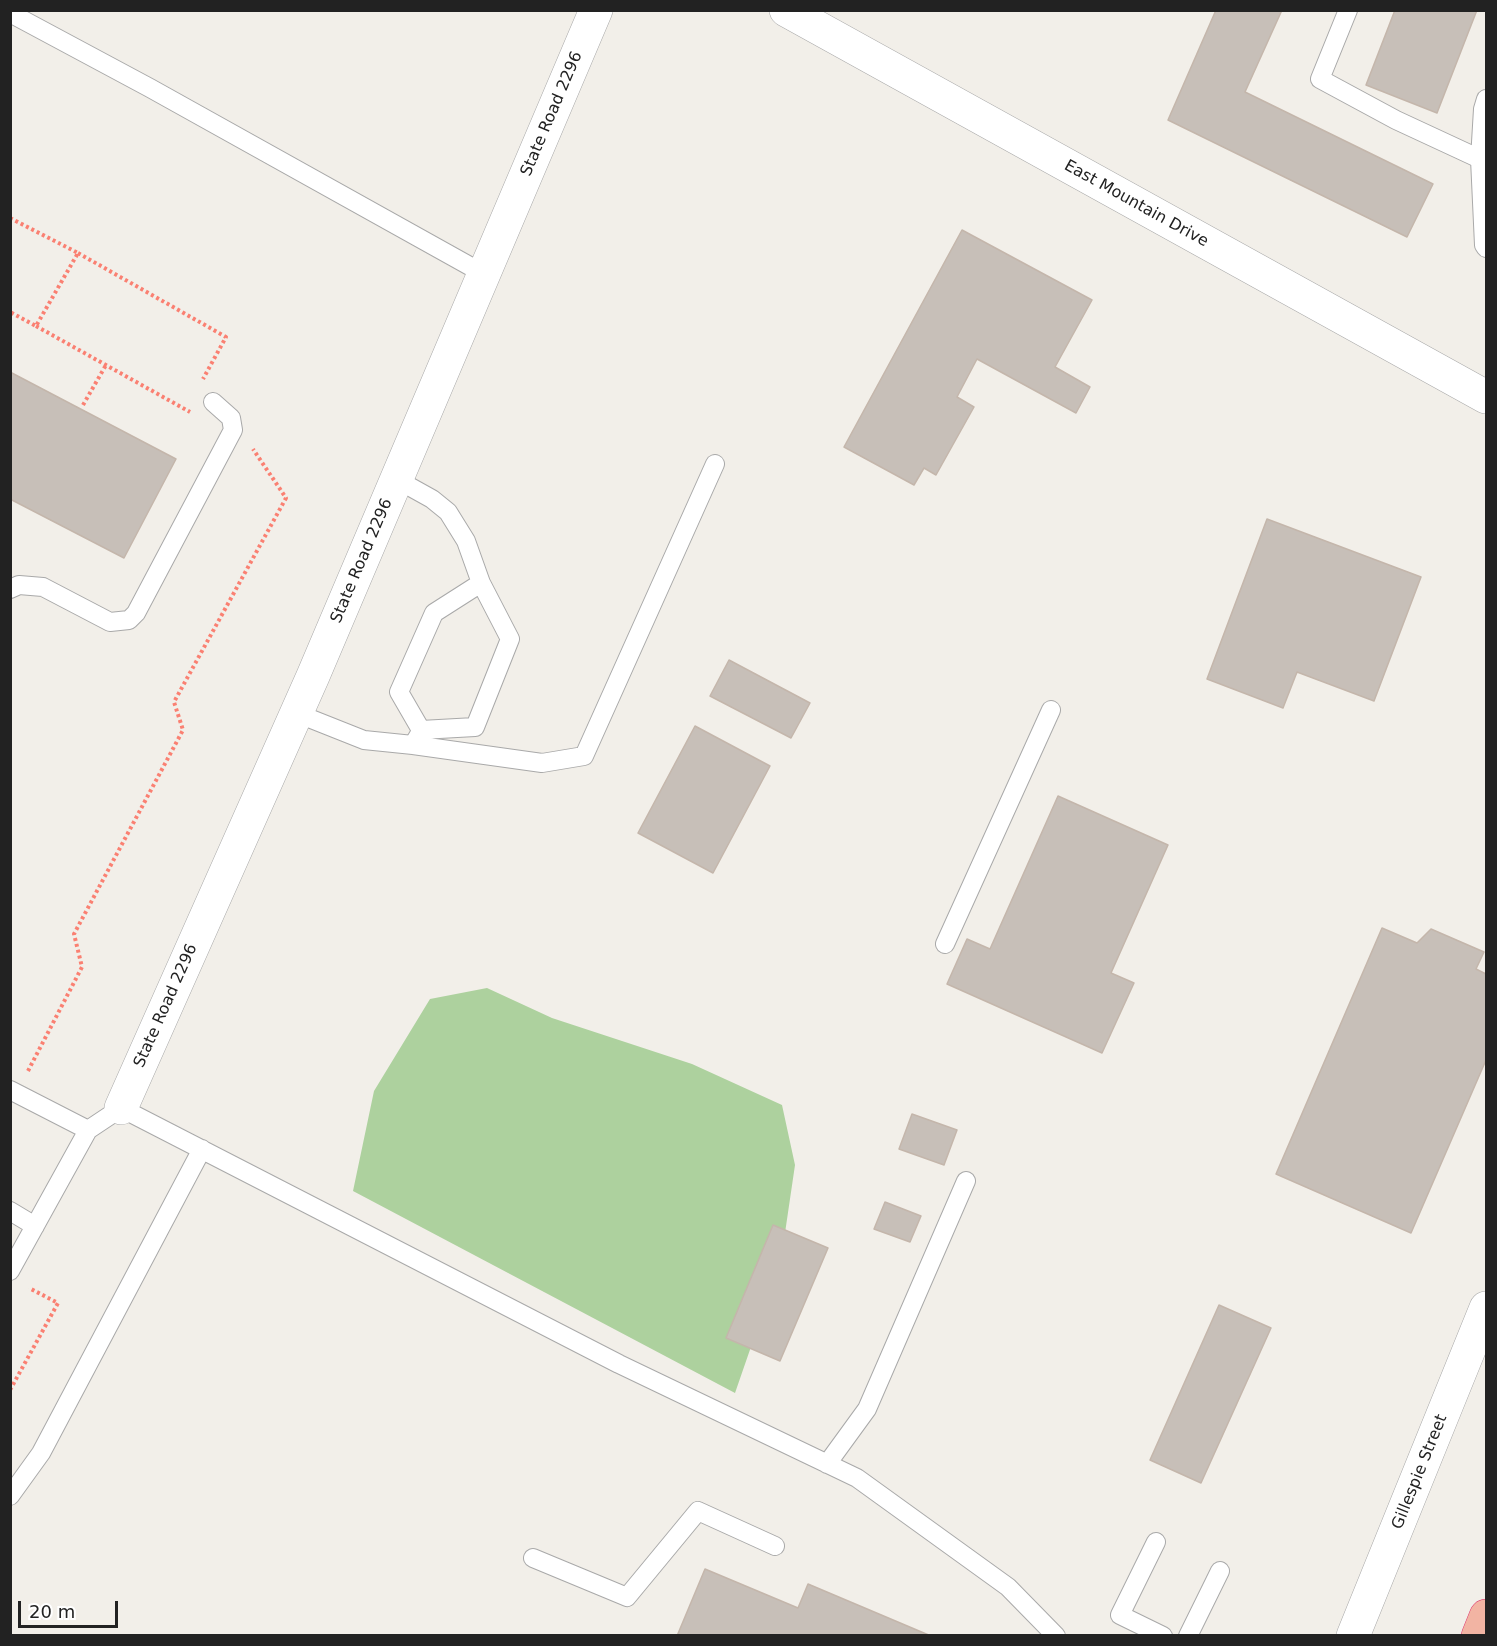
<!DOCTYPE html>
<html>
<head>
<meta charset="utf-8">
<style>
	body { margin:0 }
	#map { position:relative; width:1497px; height:1646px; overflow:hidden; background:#f2efe9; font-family:"DejaVu Sans",sans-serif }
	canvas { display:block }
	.frame { position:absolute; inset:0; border:12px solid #222; pointer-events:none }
	.scale { position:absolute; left:18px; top:1601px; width:100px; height:27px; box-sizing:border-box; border:3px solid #222; border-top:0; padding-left:8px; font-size:18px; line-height:21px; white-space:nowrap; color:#222; -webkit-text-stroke:4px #fff; paint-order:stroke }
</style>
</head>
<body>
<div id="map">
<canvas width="1497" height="1646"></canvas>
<div class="frame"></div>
<div class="scale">20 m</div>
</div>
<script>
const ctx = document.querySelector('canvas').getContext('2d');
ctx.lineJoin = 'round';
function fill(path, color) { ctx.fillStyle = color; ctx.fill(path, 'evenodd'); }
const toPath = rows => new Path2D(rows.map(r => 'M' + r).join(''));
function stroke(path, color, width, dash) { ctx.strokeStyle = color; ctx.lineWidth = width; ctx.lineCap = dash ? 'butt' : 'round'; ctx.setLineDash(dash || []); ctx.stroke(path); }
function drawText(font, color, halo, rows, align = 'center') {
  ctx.font = font + ' "DejaVu Sans",sans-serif'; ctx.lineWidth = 6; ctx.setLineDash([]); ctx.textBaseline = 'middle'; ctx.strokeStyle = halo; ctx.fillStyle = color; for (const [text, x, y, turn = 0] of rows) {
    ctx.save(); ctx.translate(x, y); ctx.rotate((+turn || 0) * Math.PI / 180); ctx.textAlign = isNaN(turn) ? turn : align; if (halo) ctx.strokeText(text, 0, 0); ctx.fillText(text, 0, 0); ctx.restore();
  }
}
const forest = toPath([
	[487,988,552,1018,692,1064,782,1105,795,1165,781,1260,735,1393,353,1191,374,1091,430,999]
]);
const building = toPath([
	[1216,10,1282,10,1245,92,1433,184,1407,237,1168,120,1216,10],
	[1395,10,1477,10,1437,113,1366,85,1395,10],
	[962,230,1092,300,1055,367,1090,387,1076,413,977,359,957,397,974,407,936,475,924,468,914,485,844,447,962,230],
	[10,372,176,459,124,558,10,499,10,372],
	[1267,519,1421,577,1374,701,1297,672,1283,708,1207,679,1267,519],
	[729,660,810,703,791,738,710,696,729,660],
	[695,726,770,766,713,873,638,833,695,726],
	[1058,796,1168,845,1111,973,1134,983,1102,1053,947,984,967,939,990,949,1058,796],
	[1382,928,1417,943,1431,929,1484,952,1476,969,1486,974,1486,1060,1411,1233,1276,1174,1382,928],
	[912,1114,957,1130,944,1165,899,1149,912,1114],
	[885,1202,921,1216,910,1242,874,1229,885,1202],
	[773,1225,828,1248,780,1361,726,1338,773,1225],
	[1219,1305,1271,1328,1201,1483,1150,1460,1219,1305],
	[705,1569,798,1608,808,1584,931,1636,677,1636,705,1569]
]);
const path = toPath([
	[10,218,78,253,36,326,10,312],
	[78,253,226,337,203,379],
	[36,326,190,412],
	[83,405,106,365],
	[28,1071,82,967,74,934,183,730,174,702,286,498,253,449],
	[10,1390,58,1303,29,1288]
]);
const service = toPath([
	[1348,10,1320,79,1396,120,1480,159,1486,160],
	[10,13,150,88,484,274],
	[1486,99,1483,109,1480,159,1484,245,1486,248],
	[396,479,432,499,448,512,466,541,481,583,510,639,475,727,421,730],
	[10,589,19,585,43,587,110,622,129,620,136,613,233,430,231,418,213,402],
	[296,713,364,740,413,745,419,735],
	[421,730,399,692,434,613,481,583],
	[413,745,542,763,584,756,715,464],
	[945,944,1051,710],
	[10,1090,88,1130],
	[10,1211,35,1226],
	[10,1271,88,1130,121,1108,619,1364,857,1478,1008,1587,1056,1636],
	[827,1464,867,1409,966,1181],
	[10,1496,41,1453,202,1149],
	[1156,1542,1120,1615,1163,1636],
	[533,1558,627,1597,698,1511,775,1546],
	[1188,1636,1220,1571]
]);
const minor = toPath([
	[121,1108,313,676,596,10],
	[1353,1636,1486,1308]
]);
const tertiary = toPath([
	[786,10,1486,397]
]);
const trunk = toPath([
	[1478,1636,1486,1616]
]);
const streetNames = [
	["State Road 2296",552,114,-67],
	["East Mountain Drive",1136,204,29],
	["State Road 2296",362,561,-67],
	["State Road 2296",166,1006,-66],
	["Gillespie Street",1420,1472,-68]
];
fill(forest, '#add19e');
fill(building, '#c7bfb8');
stroke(building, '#c4b6ab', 1.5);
stroke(service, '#a9a9a9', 20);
stroke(minor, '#a9a9a9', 34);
stroke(tertiary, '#a9a9a9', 34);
stroke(trunk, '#dc2a67', 34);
stroke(path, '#fa8072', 4, [3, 3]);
stroke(service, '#fff', 18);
stroke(minor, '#fff', 33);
stroke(tertiary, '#fff', 33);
stroke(trunk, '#f2b4a3', 33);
drawText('16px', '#222', '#fff', streetNames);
</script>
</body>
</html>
